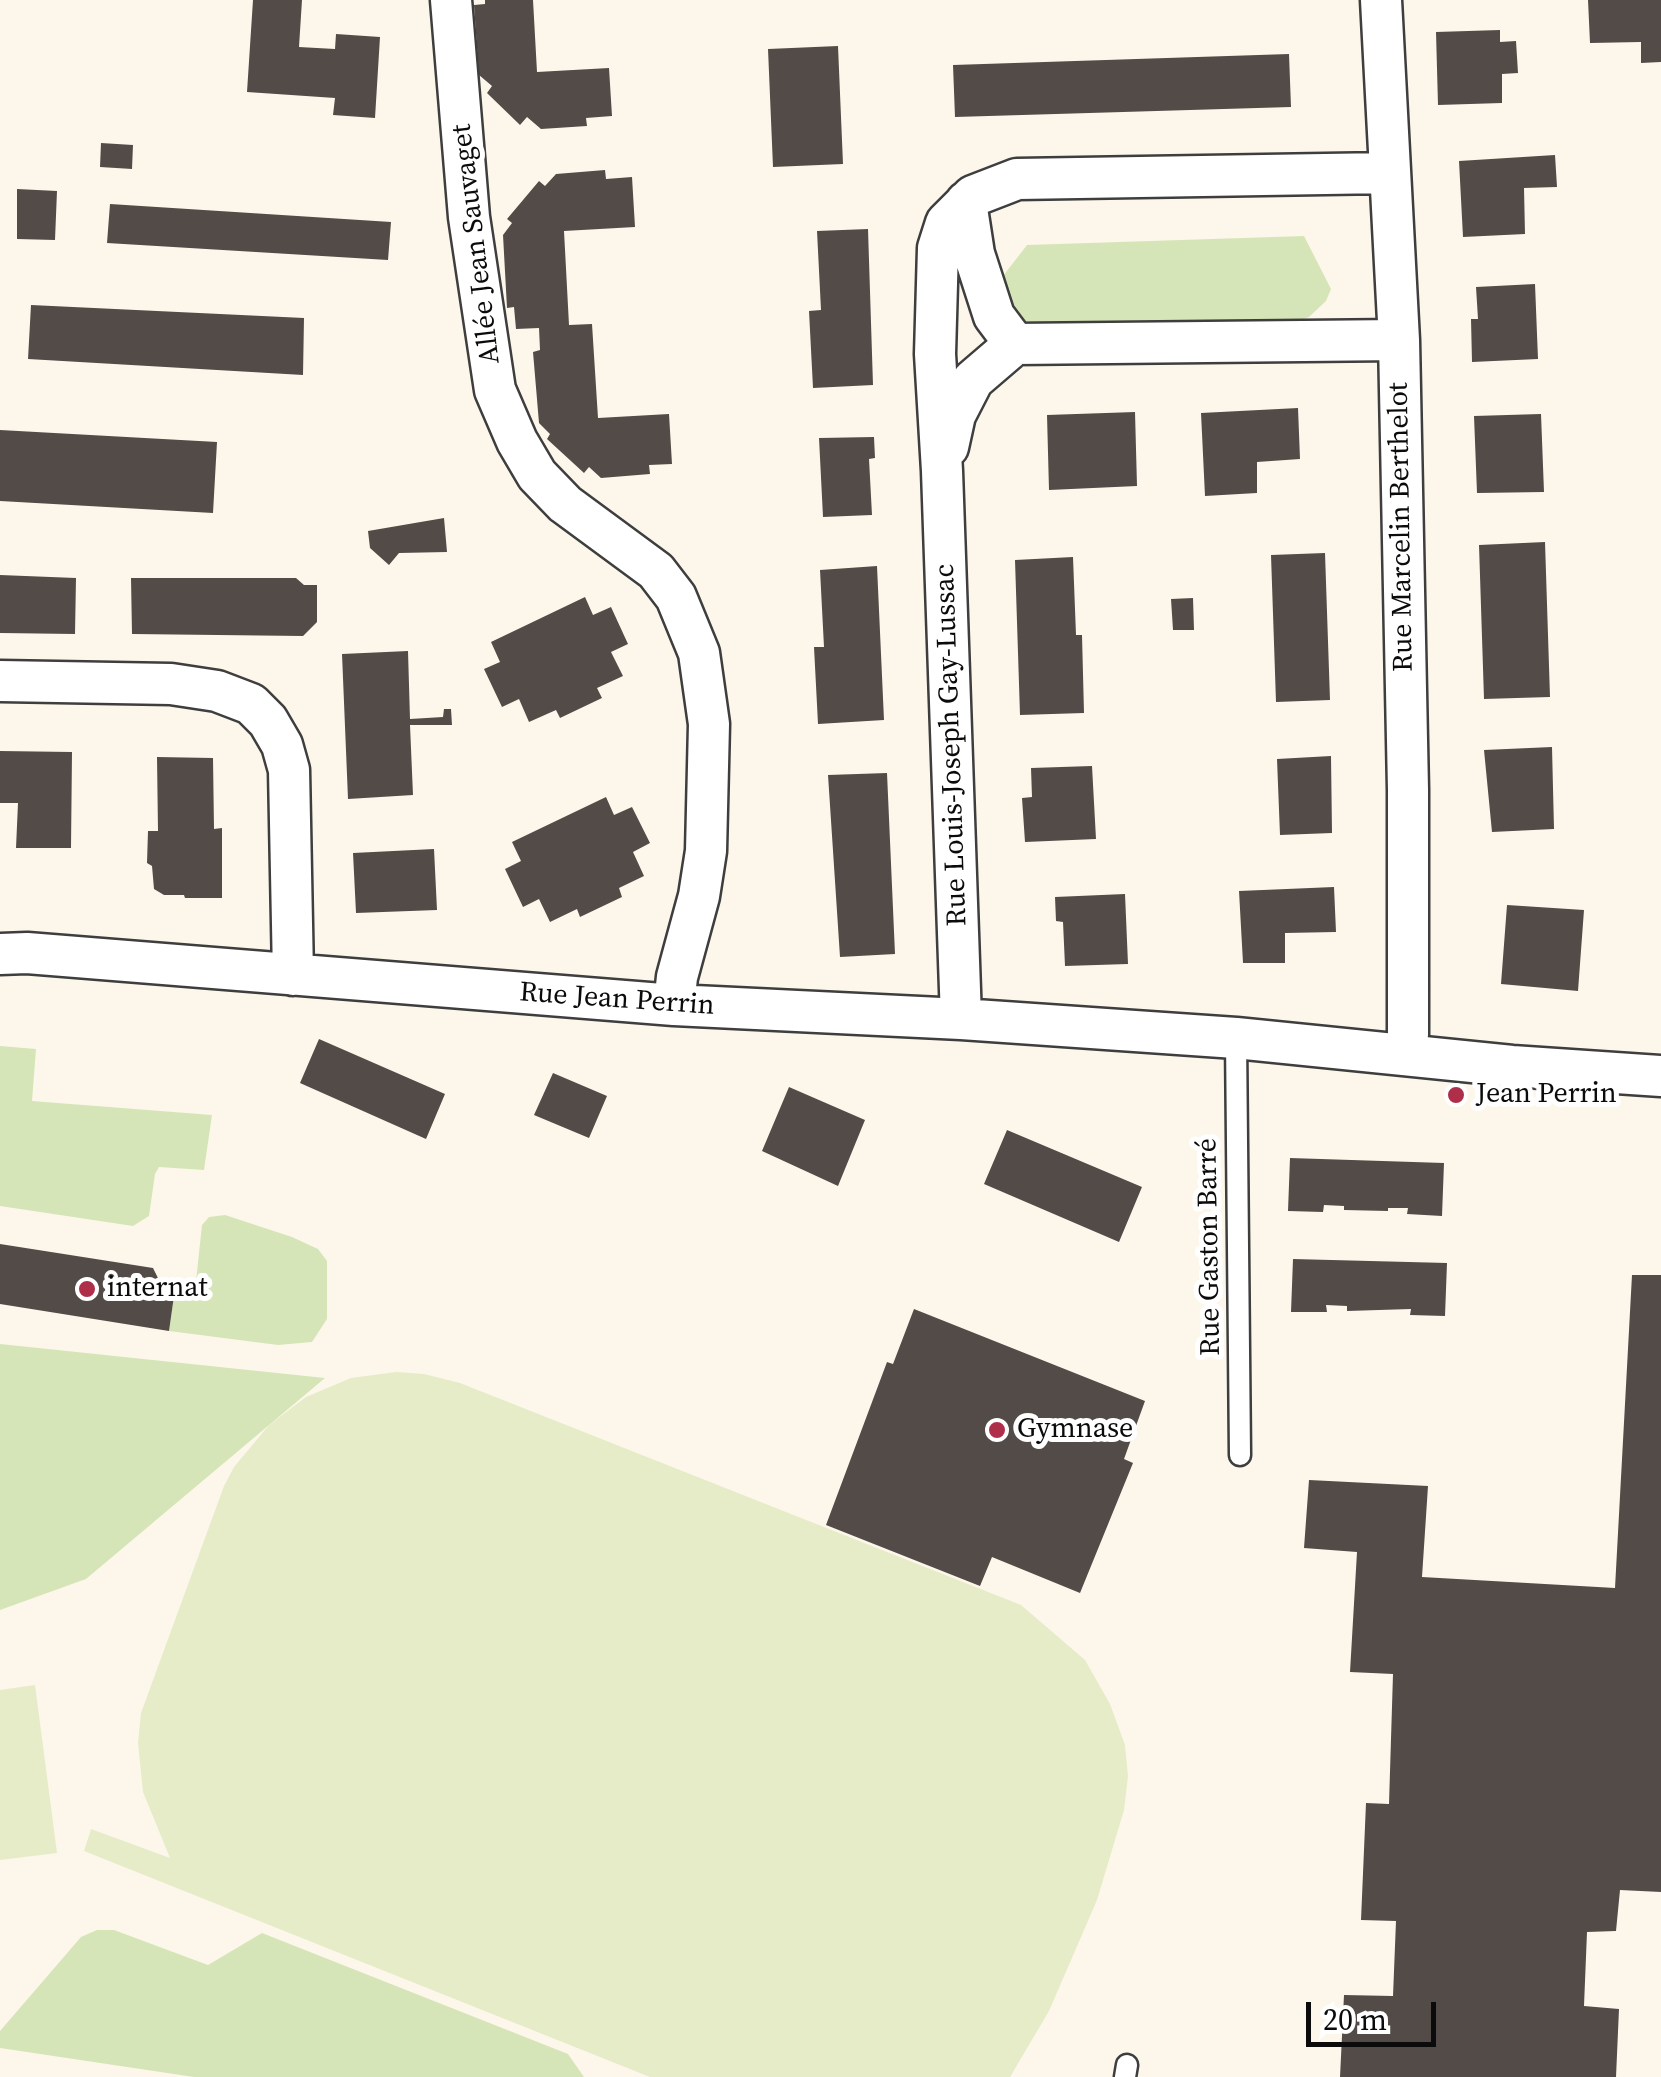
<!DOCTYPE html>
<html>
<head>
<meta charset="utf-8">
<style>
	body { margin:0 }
	#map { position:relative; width:1661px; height:2077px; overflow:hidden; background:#fdf7eb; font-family:"Source Serif 4",serif }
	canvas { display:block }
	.scale { position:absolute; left:1306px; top:2002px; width:130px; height:45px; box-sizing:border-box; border:5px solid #0b0b0b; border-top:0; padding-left:12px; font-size:30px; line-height:35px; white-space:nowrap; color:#0b0b0b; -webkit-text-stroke:8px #fff; paint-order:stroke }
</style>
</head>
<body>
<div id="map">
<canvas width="1661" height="2077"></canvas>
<div class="scale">20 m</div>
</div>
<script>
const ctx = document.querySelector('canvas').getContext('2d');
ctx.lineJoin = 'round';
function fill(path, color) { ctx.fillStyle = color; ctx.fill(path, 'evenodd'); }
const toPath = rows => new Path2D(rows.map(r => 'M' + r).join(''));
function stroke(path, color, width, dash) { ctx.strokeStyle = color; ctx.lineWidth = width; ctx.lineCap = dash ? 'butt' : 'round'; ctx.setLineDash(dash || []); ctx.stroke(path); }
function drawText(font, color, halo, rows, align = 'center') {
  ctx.font = font + ' "Source Serif 4",serif'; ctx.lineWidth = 10; ctx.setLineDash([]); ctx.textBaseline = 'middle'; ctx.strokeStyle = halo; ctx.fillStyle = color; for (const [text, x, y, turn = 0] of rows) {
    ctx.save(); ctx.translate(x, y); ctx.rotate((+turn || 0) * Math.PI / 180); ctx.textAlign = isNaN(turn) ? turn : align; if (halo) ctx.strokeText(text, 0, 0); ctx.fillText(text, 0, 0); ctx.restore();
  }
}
const green = toPath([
	[1304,236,1331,289,1326,301,1309,317,1288,324,1027,327,996,285,1027,245],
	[0,1046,36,1049,32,1101,212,1115,204,1170,159,1167,155,1174,149,1216,133,1226,0,1206],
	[225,1215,292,1237,318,1249,327,1261,327,1319,312,1342,278,1345,169,1331,174,1296,194,1300,202,1225,209,1217],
	[0,1344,325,1378,86,1579,0,1610],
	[97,1930,114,1930,208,1965,262,1933,568,2054,584,2077,194,2077,0,2048,0,2031,81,1937]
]);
const pitch = toPath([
	[396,1372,424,1374,460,1383,1021,1605,1085,1660,1110,1704,1125,1745,1128,1776,1124,1810,1097,1900,1049,2011,1010,2077,650,2077,84,1851,91,1829,170,1858,143,1792,138,1743,141,1713,224,1486,234,1467,269,1425,306,1397,351,1378],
	[35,1685,57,1853,0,1860,0,1690]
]);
const building = toPath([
	[253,0,302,0,299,47,335,49,336,34,380,37,375,118,333,115,335,98,247,92],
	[485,0,533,0,537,72,609,68,612,116,586,118,587,126,541,129,527,117,520,125,487,93,492,86,479,75,474,5,485,4],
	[1588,0,1661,0,1661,62,1641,63,1641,42,1590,43],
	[1500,30,1500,42,1516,41,1518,73,1502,74,1502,103,1438,105,1436,32],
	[838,46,843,164,773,167,768,49],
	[1289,54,1291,107,955,117,953,65],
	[101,143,133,145,132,169,100,167],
	[1555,155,1557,187,1524,188,1525,234,1463,237,1459,161],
	[605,170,606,179,632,177,635,227,564,231,569,325,592,324,598,418,669,414,672,464,649,465,650,474,601,478,589,467,584,473,547,439,550,434,539,423,533,352,540,350,539,328,516,329,514,307,507,308,503,235,512,223,507,219,539,181,545,186,556,174],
	[17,189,57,191,55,240,17,239],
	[110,204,391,222,388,260,107,243],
	[868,229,873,385,813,388,809,311,821,310,817,231],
	[1535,284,1538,359,1472,362,1471,319,1478,319,1476,287],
	[31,305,304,318,303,375,28,359],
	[1298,408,1300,459,1257,462,1257,493,1205,496,1201,413],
	[1135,412,1137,486,1049,490,1047,415],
	[1541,414,1544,492,1477,493,1474,416],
	[0,430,217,442,213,513,0,501],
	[874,437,875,458,869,459,872,515,823,517,819,438],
	[444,518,447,552,399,553,389,565,370,548,368,531],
	[1545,542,1550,697,1484,699,1479,545],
	[1325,553,1330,700,1276,702,1271,555],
	[1073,557,1076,635,1082,635,1084,713,1020,715,1015,560],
	[877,566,884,720,818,724,814,647,824,647,820,570],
	[0,575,76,578,75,634,0,633],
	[131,578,296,578,304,585,317,585,317,622,303,636,132,634],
	[585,597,593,615,611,607,628,644,611,652,623,676,597,688,602,698,560,718,556,710,529,722,519,699,502,707,484,669,500,662,491,642],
	[1193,598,1194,630,1173,630,1171,599],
	[408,651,410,719,443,717,444,709,451,709,452,725,410,725,413,795,348,799,342,654],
	[1552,747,1554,829,1492,832,1484,750],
	[0,751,72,752,71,848,16,848,18,803,0,803],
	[1331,756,1332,833,1280,835,1277,759],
	[157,757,213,758,214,829,222,828,222,898,185,898,184,895,164,895,154,889,152,866,147,863,148,831,158,831],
	[1092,766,1096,839,1025,842,1022,798,1032,797,1031,768],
	[887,773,895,954,840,957,828,775],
	[606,797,614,815,632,807,650,843,633,852,644,876,619,888,622,897,580,917,577,909,550,922,539,899,523,907,505,869,521,861,512,842],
	[434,849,437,910,356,913,353,853],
	[1334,887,1336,932,1285,933,1285,963,1243,963,1239,891],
	[1125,894,1128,964,1065,966,1063,922,1056,921,1055,897],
	[1507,905,1584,910,1578,991,1501,984],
	[319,1039,445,1094,426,1139,300,1083],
	[553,1073,607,1096,589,1138,534,1115],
	[789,1087,865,1120,838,1186,762,1151],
	[1007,1130,1142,1187,1119,1242,984,1184],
	[1290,1158,1444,1163,1442,1216,1407,1214,1408,1208,1388,1208,1388,1211,1344,1210,1344,1206,1324,1205,1323,1212,1288,1211],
	[0,1244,153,1268,158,1278,176,1282,169,1331,0,1304],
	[1293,1259,1447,1263,1445,1316,1410,1315,1411,1309,1347,1311,1347,1306,1326,1305,1327,1312,1291,1312],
	[1632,1275,1661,1275,1661,1892,1620,1890,1616,1931,1587,1932,1584,2006,1619,2009,1616,2077,1340,2077,1344,1995,1393,1996,1396,1921,1361,1920,1366,1803,1389,1804,1393,1674,1350,1672,1357,1552,1304,1548,1309,1480,1428,1486,1422,1577,1615,1588],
	[914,1309,1145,1401,1124,1459,1133,1463,1080,1593,992,1557,980,1586,826,1525,887,1362,893,1364]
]);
const service = toPath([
	[1236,1038,1240,1455],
	[1125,2077,1127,2065]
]);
const minor = toPath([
	[451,0,469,217,495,390,517,441,537,475,565,504,656,571,676,597,699,653,709,724,706,851,699,896,677,977,674,1005],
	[1381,0,1399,340,1408,790,1408,1034,1405,1055],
	[966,202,974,254,994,316,1015,344,1399,340],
	[948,447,955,415,973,380,1015,344],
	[0,681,171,684,217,691,251,704,268,721,282,745,289,770,293,975],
	[0,954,27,953,674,1005,961,1019,1236,1038,1512,1066,1661,1076],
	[961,1019,942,471,935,354,938,248,946,223,973,196,1017,179,1387,173]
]);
const markers = [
	[1456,1095,10,"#af2f4a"],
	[87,1289,10,"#af2f4a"],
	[997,1430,10,"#af2f4a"]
];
const streetNames = [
	["Allée Jean Sauvaget",477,244,-97],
	["Rue Marcelin Berthelot",1402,527,-91],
	["Rue Louis-Joseph Gay-Lussac",952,745,-92],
	["Rue Jean Perrin",617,1000,4],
	["Rue Gaston Barré",1210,1247,-91]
];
const poiNames = [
	["Jean Perrin",1476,1095],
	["internat",107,1289],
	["Gymnase",1017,1430]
];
fill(green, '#d6e5b7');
fill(pitch, '#e6ecc8');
fill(building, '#534b48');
stroke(service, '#3e3e3e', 25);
stroke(minor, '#3e3e3e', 45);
stroke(service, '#fff', 20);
stroke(minor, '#fff', 40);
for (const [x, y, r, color] of markers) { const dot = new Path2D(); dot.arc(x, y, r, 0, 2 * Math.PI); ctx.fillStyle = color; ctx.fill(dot); stroke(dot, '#fff', 4); }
drawText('28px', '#0b0b0b', '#fff', streetNames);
drawText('28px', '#0b0b0b', '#fff', poiNames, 'left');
</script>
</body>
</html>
